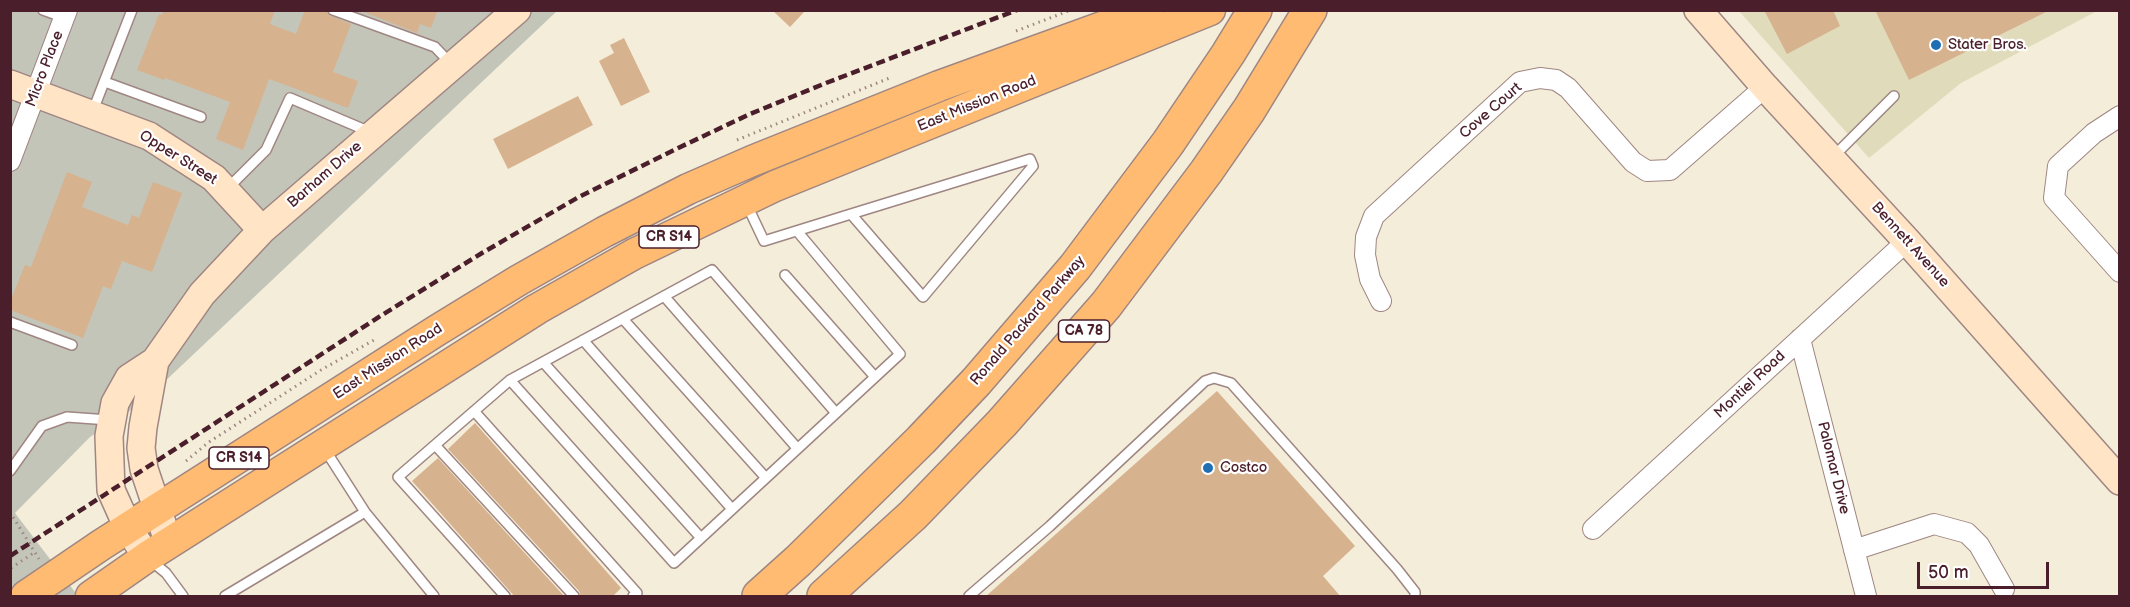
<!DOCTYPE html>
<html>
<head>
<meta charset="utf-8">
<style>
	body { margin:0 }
	#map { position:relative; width:2130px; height:607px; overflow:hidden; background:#f4edda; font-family:"Balsamiq Sans",sans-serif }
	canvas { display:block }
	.frame { position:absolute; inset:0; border:12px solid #4a1f2b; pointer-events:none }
	.scale { position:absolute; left:1917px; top:562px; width:132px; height:27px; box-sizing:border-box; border:3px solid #4a1f2b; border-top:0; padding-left:8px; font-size:18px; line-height:21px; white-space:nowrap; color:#4a1f2b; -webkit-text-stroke:4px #fff; paint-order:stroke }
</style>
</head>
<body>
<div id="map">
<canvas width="2130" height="607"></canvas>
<div class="frame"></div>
<div class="scale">50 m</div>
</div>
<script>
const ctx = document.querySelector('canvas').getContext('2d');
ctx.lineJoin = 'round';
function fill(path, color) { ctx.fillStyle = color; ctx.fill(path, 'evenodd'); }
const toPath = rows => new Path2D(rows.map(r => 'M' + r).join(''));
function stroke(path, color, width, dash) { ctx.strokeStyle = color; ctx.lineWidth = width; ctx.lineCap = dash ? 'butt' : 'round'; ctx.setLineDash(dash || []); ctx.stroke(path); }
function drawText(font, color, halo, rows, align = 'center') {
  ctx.font = font + ' "Balsamiq Sans",sans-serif'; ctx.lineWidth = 4.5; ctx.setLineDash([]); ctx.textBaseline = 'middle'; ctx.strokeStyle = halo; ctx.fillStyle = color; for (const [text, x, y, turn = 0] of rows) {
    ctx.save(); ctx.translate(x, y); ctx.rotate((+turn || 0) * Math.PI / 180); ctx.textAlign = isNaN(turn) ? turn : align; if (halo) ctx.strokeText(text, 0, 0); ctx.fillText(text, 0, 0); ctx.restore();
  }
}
const built = toPath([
	[1739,11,2097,11,1961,83,1869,158]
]);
const industrial = toPath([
	[10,11,557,11,143,402,90,437,15,513,78,596,11,596]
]);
const building = toPath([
	[164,10,275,10,270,24,296,34,305,10,326,10,330,16,351,24,333,72,358,81,348,108,269,79,243,150,216,139,230,102,165,78,164,80,137,70,159,14,162,15],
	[359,10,438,10,431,28,420,24,417,33],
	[772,10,806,10,790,27],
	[1764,10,1833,10,1840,26,1787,54],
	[1875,10,2050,10,1909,80],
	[624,38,650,92,621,106,599,61,614,53,610,45],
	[578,96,593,125,508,169,493,139],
	[67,172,92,182,82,207,128,225,132,215,139,218,153,182,182,193,152,272,122,261,111,289,103,286,83,338,10,310,10,302,22,272,25,265,31,267],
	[1217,391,1355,546,1323,576,1341,597,985,597],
	[475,423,621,588,612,597,581,597,579,591,448,449],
	[438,458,565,597,515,597,412,481]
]);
const path = toPath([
	[1016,31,1071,10],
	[737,140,892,77],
	[186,461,209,442,321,370,374,340],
	[10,512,39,559],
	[11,568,35,552]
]);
const lane = toPath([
	[43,10,65,18],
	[333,10,435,47,451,64],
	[105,82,201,117],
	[92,113,132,10],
	[1833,157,1894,96],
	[227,189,266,150,290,98,370,132],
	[746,203,764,241,851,214,1030,159,1033,166,923,297,851,214],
	[785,275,875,377],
	[664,296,797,448],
	[623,319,766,478],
	[10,322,72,345],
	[583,340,732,509],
	[543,362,701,538],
	[510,380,674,563,900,354,797,231],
	[474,411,637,593,633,596],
	[435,445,574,596],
	[324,448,365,512],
	[10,471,42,426,67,417,109,420],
	[150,560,166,573,183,596],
	[225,596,365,512,434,596],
	[505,596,398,477,510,380,712,270,836,413],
	[969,596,1050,526,1205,381,1214,378,1231,383,1397,569,1415,592,1415,596]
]);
const street = toPath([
	[2120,116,2094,133,2058,166,2054,198,2120,272],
	[10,161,67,10],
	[1381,301,1370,279,1365,255,1366,237,1374,216,1520,82,1540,78,1556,80,1568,88,1633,162,1647,171,1670,170,1765,87],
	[1800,339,1866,596],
	[1593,529,1907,241],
	[1854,550,1934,524,1967,533,1979,545,2004,589]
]);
const secondary = toPath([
	[1698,10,1765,87,1907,241,2120,481],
	[10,84,149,136,214,178,262,230],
	[155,361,143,427,141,448,144,469,169,544],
	[147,557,128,528,111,490,109,436,115,403,129,378,155,361,202,294,262,230,517,10]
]);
const primary = toPath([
	[26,596,101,545,436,331,519,280,604,232,688,189,752,161,939,86,1149,10],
	[91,596,147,557,537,309,634,254,775,186,1210,10]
]);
const highway = toPath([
	[759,596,798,561,921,440,976,382,1075,267,1168,143,1228,54,1255,10],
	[824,596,913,515,1002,423,1106,305,1206,172,1249,110,1310,10]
]);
const rail = toPath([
	[10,556,382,315,482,253,577,198,674,150,750,114,826,83,1017,10]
]);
const markers = [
	[1936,45,6,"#1f6fb2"],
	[1208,468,6,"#1f6fb2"]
];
const shields = [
	[669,237,60],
	[1084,331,51],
	[239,458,60]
];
const shieldNames = [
	["CR S14",669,237],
	["CA 78",1084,331],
	["CR S14",239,458]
];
const poiNames = [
	["Stater Bros.",1948,45],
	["Costco",1220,468]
];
const streetNames = [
	["Micro Place",45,69,-69],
	["East Mission Road",977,104,-22],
	["Cove Court",1491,111,-41],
	["Opper Street",178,158,32],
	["Barham Drive",325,175,-41],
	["Bennett Avenue",1910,245,48],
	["Ronald Packard Parkway",1028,321,-49],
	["East Mission Road",388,362,-33],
	["Montiel Road",1750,385,-43],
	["Palomar Drive",1833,468,76]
];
fill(built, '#e0dcbb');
fill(industrial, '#c4c5b9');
fill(building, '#d7b28e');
stroke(lane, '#9f8682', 12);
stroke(street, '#9f8682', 22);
stroke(secondary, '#9f8682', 30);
stroke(primary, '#9f8682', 33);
stroke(highway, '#9f8682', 36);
stroke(path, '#9f8682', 3, [1.5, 4.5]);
stroke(lane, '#fff', 9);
stroke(street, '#fff', 20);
stroke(secondary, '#ffe4c6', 27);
stroke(primary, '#febb71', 30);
stroke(highway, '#febb71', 33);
stroke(rail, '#4a1f2b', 4.5, [9, 4.5]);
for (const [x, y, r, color] of markers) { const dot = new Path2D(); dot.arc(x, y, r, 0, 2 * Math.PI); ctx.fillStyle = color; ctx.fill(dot); stroke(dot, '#fff', 2); }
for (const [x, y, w] of shields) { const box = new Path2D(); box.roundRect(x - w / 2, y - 11, w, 22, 4.5); ctx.fillStyle = '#fff'; ctx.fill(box); stroke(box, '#4a1f2b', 1.5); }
drawText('bold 14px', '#4a1f2b', null, shieldNames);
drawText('15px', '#4a1f2b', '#fff', poiNames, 'left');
drawText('15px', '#4a1f2b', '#fff', streetNames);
</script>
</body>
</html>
